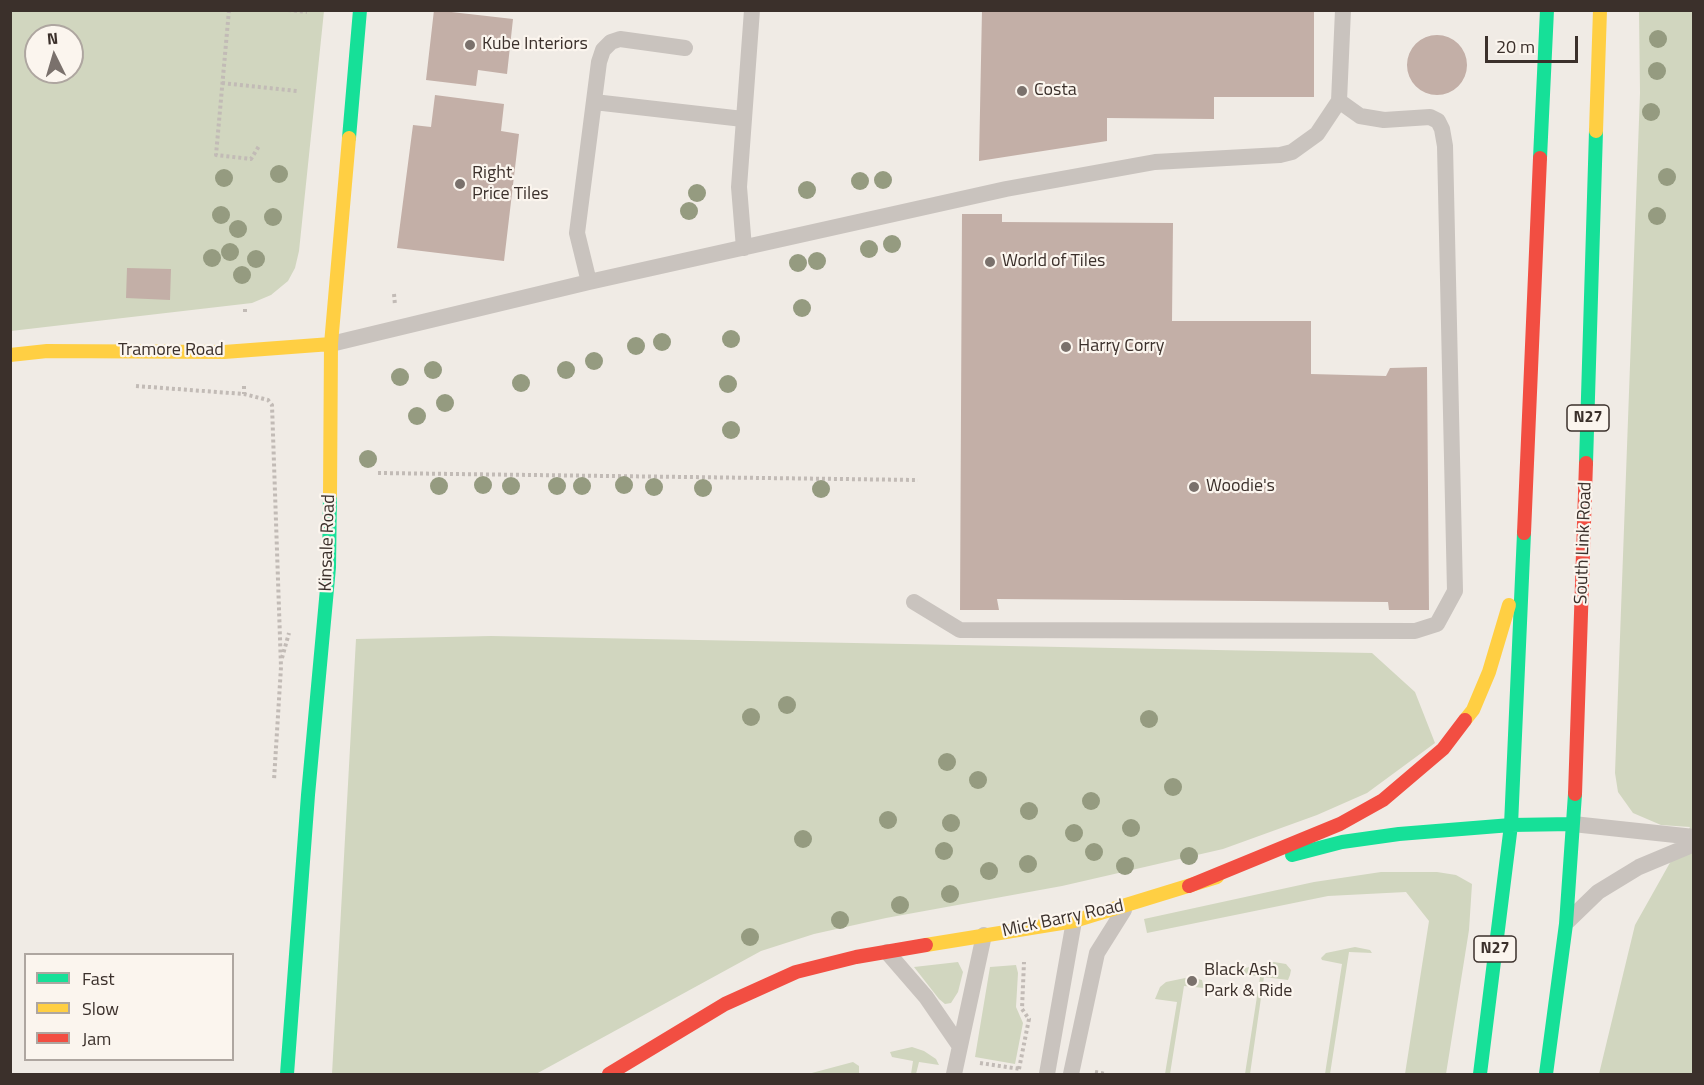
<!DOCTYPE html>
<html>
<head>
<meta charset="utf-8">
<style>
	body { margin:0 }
	#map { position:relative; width:1704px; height:1085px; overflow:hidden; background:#f0ebe5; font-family:"Titillium Web",sans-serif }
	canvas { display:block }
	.frame { position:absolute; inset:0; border:12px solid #3b302b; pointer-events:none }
	.legend { position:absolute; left:24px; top:953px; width:210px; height:108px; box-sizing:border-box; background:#fbf5ee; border:2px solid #aea6a0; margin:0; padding:8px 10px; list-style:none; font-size:18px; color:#3b302b }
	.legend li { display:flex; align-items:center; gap:12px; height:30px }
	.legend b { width:30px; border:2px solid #aea6a0 }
	.north { position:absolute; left:24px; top:24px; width:60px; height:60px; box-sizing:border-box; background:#fbf5ee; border:2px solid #aea6a0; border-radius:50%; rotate:355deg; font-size:16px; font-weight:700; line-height:24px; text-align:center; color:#3b302b }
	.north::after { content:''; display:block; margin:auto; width:21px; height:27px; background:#7a716c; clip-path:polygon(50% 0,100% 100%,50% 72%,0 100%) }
	.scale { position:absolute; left:1485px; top:36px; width:93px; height:27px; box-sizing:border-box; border:3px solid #3b302b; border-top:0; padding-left:8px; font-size:18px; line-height:21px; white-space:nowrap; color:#3b302b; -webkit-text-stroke:4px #fbf5ee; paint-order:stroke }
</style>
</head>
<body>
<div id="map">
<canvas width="1704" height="1085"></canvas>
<div class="frame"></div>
<ul class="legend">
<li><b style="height:8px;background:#16e098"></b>Fast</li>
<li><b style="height:8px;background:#ffcf43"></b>Slow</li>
<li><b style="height:8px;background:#f24e42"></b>Jam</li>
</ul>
<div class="north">N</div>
<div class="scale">20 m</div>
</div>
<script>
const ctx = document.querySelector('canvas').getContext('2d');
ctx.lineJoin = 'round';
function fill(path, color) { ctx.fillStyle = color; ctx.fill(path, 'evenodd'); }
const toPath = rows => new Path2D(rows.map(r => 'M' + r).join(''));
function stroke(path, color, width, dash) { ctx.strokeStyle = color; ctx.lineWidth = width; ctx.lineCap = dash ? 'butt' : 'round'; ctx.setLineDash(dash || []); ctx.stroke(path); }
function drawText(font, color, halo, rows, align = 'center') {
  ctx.font = font + ' "Titillium Web",sans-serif'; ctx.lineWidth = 4.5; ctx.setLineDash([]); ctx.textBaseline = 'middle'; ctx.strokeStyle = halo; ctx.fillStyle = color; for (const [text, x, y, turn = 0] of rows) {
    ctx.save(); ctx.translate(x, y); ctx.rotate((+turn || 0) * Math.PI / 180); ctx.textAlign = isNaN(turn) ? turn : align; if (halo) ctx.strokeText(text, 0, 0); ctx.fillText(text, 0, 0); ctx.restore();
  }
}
const green = toPath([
	[10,11,324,11,299,251,295,268,288,281,271,295,252,303,11,331],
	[36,36,72,36,72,72,36,72],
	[1639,11,1693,11,1693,1074,1599,1074,1635,925,1690,827,1661,825,1633,813,1618,792,1615,773,1640,93],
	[491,636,1372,653,1415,692,1435,743,1367,793,1317,815,1223,849,1062,886,886,918,814,934,761,951,536,1074,332,1074,356,639],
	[1381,872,1437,872,1456,875,1472,884,1469,930,1446,1074,1405,1074,1429,921,1406,892,1328,896,1147,933,1144,919,1314,882],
	[1355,947,1370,950,1372,953,1349,952,1330,1074,1325,1074,1342,964,1322,960,1321,958,1326,953],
	[958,962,963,972,958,992,951,1003,945,1004,939,999,914,967],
	[1274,962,1286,964,1291,970,1290,975,1288,980,1264,977,1250,1074,1245,1074,1260,977,1239,972,1240,969],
	[1016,965,1018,973,1016,1007,1023,1023,1015,1064,975,1057,990,967],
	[1190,977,1202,980,1204,988,1184,986,1170,1074,1165,1074,1177,1002,1155,999,1160,987,1166,982],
	[912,1047,924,1051,936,1059,939,1065,919,1062,916,1074,911,1074,913,1061,892,1057,890,1052],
	[853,1062,859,1066,859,1074,808,1074]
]);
const building = toPath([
	[434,10,513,19,507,74,478,70,476,86,426,80],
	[982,10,1314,10,1314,97,1214,97,1214,119,1107,118,1107,141,979,161],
	'1407 65a30 30 0 1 1 60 0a30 30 0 1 1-60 0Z',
	[435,95,504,104,501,131,519,134,504,261,397,248,413,125,431,127],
	[962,214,1002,214,1002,222,1173,223,1172,321,1311,321,1311,374,1386,376,1390,368,1427,367,1429,610,1389,610,1388,602,997,599,999,610,960,610],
	[127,268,171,269,170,300,126,298]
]);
const path = toPath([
	[229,10,216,155,251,159,259,146],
	[288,10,307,12],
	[222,83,297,91],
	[394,294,395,305],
	[245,309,245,313],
	[136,386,244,394,268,400,272,405,281,667,274,780],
	[244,386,244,394],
	[378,473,918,480],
	[282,658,289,633],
	[980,1063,1020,1069],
	[1019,1069,1029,1019,1022,1009,1024,962],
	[1095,1072,1106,1074]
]);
const lane = toPath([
	[594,102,743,119],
	[744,248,739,187,752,10],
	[589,282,577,233,599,62,603,50,611,42,620,39,685,48],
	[331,344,589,282,1006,189,1155,162,1280,155,1292,152,1317,134,1339,101,1343,10],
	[914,602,960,630,1415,631,1437,624,1455,591,1445,146,1442,129,1438,121,1430,117,1384,120,1360,116,1339,101],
	[1573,824,1694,837],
	[1568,921,1598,892,1639,867,1694,844],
	[887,952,926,997,959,1045],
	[954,1074,984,935],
	[1047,1074,1074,921],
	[1071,1074,1097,953,1124,910]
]);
const fast = toPath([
	[349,138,360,10],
	[1540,158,1547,10],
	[1586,463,1596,131],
	[1292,855,1342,842,1399,834,1511,825,1573,824],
	[287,1074,308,795,329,567,330,495],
	[1480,1074,1511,825,1524,533],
	[1546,1074,1566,924,1575,794]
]);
const slow = toPath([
	[1596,131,1600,10],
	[10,355,47,351,224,352,331,344],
	[330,495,331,344,349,138],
	[1465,720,1473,710,1489,672,1509,605],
	[926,945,1074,921,1217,877]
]);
const jam = toPath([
	[1524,533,1540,158],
	[1575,794,1586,463],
	[1189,886,1340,824,1383,800,1443,749,1465,720],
	[609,1074,725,1004,796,972,856,957,926,945]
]);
const trees = [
	[1658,39],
	[1657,71],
	[1651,112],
	[279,174],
	[1667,177],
	[224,178],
	[883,180],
	[860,181],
	[807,190],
	[697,193],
	[689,211],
	[221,215],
	[1657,216],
	[273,217],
	[238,229],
	[892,244],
	[869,249],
	[230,252],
	[212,258],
	[256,259],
	[817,261],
	[798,263],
	[242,275],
	[802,308],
	[731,339],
	[662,342],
	[636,346],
	[594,361],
	[433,370],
	[566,370],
	[400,377],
	[521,383],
	[728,384],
	[445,403],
	[417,416],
	[731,430],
	[368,459],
	[483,485],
	[624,485],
	[439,486],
	[511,486],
	[557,486],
	[582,486],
	[654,487],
	[703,488],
	[821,489],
	[787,705],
	[751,717],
	[1149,719],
	[947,762],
	[978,780],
	[1173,787],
	[1091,801],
	[1029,811],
	[888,820],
	[951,823],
	[1131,828],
	[1074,833],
	[803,839],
	[944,851],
	[1094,852],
	[1189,856],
	[1028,864],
	[1125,866],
	[989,871],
	[950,894],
	[900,905],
	[840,920],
	[750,937]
];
const markers = [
	[470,45,6,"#7a716c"],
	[1022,91,6,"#7a716c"],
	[460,184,6,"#7a716c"],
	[990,262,6,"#7a716c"],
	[1066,347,6,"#7a716c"],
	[1194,487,6,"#7a716c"],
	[1192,981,6,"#7a716c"]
];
const shields = [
	[1588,418,42],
	[1495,949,42]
];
const shieldNames = [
	["N27",1588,418],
	["N27",1495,949]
];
const poiNames = [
	["Kube Interiors",482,45],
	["Costa",1034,91],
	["Right",472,174],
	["Price Tiles",472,195],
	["World of Tiles",1002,262],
	["Harry Corry",1078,347],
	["Woodie's",1206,487],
	["Black Ash",1204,971],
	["Park & Ride",1204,992]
];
const streetNames = [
	["Tramore Road",171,351],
	["Kinsale Road",328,543,-88],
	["South Link Road",1584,543,-88],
	["Mick Barry Road",1063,919,-12]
];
fill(green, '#d1d6bf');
fill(building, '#c3afa7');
stroke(path, '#c2bbb6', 4, [3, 3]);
stroke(lane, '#c9c3be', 16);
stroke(fast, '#16e098', 14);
stroke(slow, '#ffcf43', 14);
stroke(jam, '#f24e42', 14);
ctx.fillStyle = '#959b80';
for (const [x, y] of trees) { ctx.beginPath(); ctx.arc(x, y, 9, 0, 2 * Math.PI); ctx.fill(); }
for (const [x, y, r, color] of markers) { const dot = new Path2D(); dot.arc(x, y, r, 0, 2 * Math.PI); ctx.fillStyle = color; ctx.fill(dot); stroke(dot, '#fbf5ee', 2); }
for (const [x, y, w] of shields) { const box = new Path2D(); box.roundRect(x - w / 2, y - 13, w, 26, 4.5); ctx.fillStyle = '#fbf5ee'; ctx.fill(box); stroke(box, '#3b302b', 1.5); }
drawText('bold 16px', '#3b302b', null, shieldNames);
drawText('18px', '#3b302b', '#fbf5ee', poiNames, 'left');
drawText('18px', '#3b302b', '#fbf5ee', streetNames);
</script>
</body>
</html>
